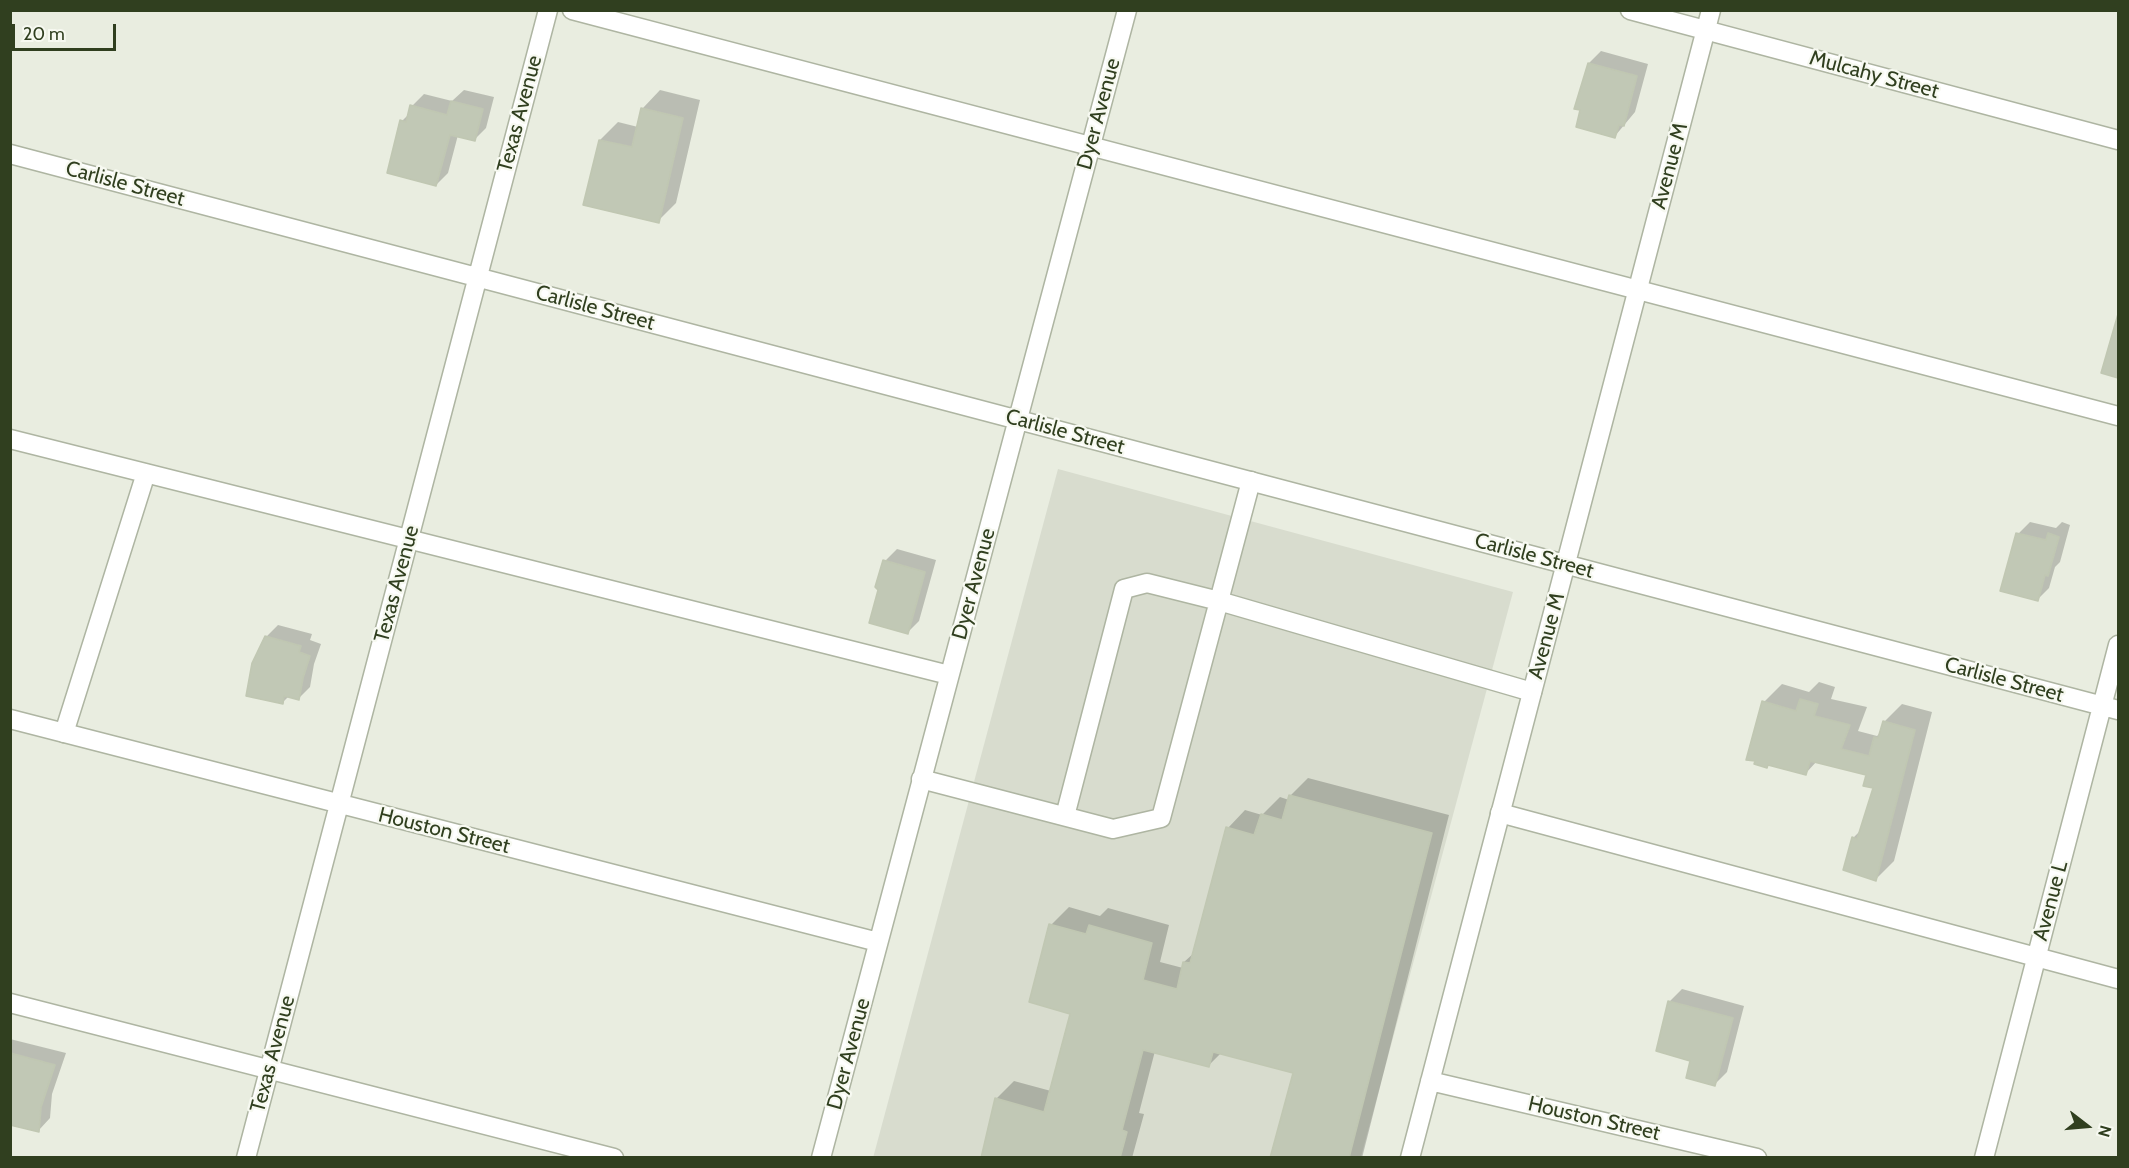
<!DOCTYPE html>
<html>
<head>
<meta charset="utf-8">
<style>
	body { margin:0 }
	#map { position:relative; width:2129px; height:1168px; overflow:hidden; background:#e9ede0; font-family:Cabin,sans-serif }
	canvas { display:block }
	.frame { position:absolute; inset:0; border:12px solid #303f1f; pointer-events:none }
	.north { position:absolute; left:2057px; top:1096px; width:60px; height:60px; -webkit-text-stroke:4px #f7f9f1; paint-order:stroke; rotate:106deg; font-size:16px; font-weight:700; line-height:24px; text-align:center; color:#303f1f }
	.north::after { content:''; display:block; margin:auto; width:21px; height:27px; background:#303f1f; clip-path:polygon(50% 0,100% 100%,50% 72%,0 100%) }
	.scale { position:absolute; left:12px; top:24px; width:104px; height:27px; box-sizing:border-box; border:3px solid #303f1f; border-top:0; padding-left:8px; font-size:18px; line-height:21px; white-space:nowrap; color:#303f1f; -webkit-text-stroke:4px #f7f9f1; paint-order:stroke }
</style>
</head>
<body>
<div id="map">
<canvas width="2129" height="1168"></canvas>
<div class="frame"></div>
<div class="north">N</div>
<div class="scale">20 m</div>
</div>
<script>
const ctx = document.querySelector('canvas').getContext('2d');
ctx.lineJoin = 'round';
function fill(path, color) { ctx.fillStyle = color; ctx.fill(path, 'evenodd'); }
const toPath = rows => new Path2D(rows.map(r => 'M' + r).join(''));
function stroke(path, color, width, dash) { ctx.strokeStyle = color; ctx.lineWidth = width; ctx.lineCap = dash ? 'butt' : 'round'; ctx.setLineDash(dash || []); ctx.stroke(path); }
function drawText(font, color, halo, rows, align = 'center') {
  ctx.font = font + ' Cabin,sans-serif'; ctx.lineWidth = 4.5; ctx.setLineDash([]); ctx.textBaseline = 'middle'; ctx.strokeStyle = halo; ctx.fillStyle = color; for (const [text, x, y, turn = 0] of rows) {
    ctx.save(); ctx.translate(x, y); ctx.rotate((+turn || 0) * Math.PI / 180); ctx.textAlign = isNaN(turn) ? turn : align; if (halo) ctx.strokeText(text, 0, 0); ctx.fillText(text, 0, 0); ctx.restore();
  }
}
const built = toPath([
	[1058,469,1513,592,1361,1157,873,1158]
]);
const shadow = toPath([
	[1601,51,1648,64,1635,112,1615,136,1589,63],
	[464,90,494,97,486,128,474,140,458,135,448,173,436,185,402,121,410,113,412,106,424,94,452,101],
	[660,90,700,100,676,203,658,221,600,140,618,122,638,127,643,108],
	[2118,319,2118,377,2103,372],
	[2030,522,2056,528,2062,522,2070,525,2060,562,2055,567,2049,588,2037,600,2018,534],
	[897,549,936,560,919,621,907,633,885,561],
	[278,625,312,634,310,640,321,644,314,664,310,687,298,699,289,696,282,703,266,637],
	[1819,682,1835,687,1831,699,1867,707,1858,731,1877,736,1882,731,1884,722,1902,704,1932,712,1894,861,1876,879,1853,838,1862,829,1875,787,1868,774,1817,761,1806,773,1764,702,1782,684,1809,692],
	[1308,778,1449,815,1362,1158,1272,1158,1295,1072,1221,1053,1209,1065,1155,1051,1139,1113,1144,1114,1132,1158,982,1158,996,1099,1014,1081,1051,1091,1072,1013,1051,925,1069,907,1100,916,1108,908,1169,925,1160,962,1183,968,1184,962,1194,953,1228,828,1245,810,1262,815,1280,797,1289,800,1290,796],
	[1682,989,1744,1006,1727,1072,1715,1084,1692,1060,1670,1001],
	[10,1039,66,1053,52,1094,50,1118,39,1130,10,1123]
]);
const building = toPath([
	[1588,63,1637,76,1624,126,1619,125,1615,138,1576,127,1580,110,1574,109,1588,63],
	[451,101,483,109,475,141,450,135,436,186,387,173,400,120,406,122,410,105,447,115,451,101],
	[641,108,683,118,659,223,583,205,599,140,632,147,641,108],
	[2118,314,2118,378,2101,373,2118,314],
	[2016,533,2046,540,2048,533,2059,537,2048,576,2045,575,2038,601,2000,591,2016,533],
	[883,560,925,572,908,634,869,623,878,590,875,587,883,560],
	[265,636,301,646,299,652,310,656,303,678,299,700,284,696,283,704,246,696,252,663,265,636],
	[1800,699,1818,704,1814,716,1850,725,1841,749,1869,756,1874,737,1878,738,1883,721,1915,730,1876,881,1843,870,1852,837,1857,839,1873,788,1863,786,1866,775,1810,761,1806,775,1768,765,1767,768,1754,764,1755,761,1746,760,1762,701,1796,711,1800,699],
	[1289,795,1432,833,1349,1158,1270,1158,1293,1073,1213,1052,1209,1067,1143,1050,1122,1130,1127,1132,1120,1158,981,1158,995,1098,1044,1112,1070,1014,1029,1002,1049,924,1086,934,1089,925,1152,943,1143,980,1177,989,1183,962,1190,963,1226,827,1254,835,1261,814,1282,820,1289,795],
	[1668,1001,1733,1018,1715,1086,1686,1078,1690,1061,1656,1051,1668,1001],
	[10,1053,55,1065,41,1107,39,1132,10,1125,10,1053]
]);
const lane = toPath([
	[572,10,2118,416],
	[10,439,949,675],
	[64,733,146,473],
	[921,779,1113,829,1161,818,1251,481],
	[1500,813,2118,979],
	[1065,816,1124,589,1147,583,1219,601,1532,692],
	[10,1003,614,1158]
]);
const street = toPath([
	[1630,10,2118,140],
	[10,154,2118,710],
	[10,719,878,942],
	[1430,1081,1757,1158],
	[246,1158,548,10],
	[821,1158,1127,10],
	[1410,1158,1711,10],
	[1984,1158,2118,645]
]);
const streetNames = [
	["Mulcahy Street",1874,75,15],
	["Texas Avenue",520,114,-75],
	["Dyer Avenue",1099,114,-75],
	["Avenue M",1670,166,-75],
	["Carlisle Street",125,184,15],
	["Carlisle Street",595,308,15],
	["Carlisle Street",1065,432,15],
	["Carlisle Street",1534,556,15],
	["Texas Avenue",397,584,-75],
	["Dyer Avenue",974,584,-75],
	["Avenue M",1547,636,-75],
	["Carlisle Street",2004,680,15],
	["Houston Street",444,831,14],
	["Avenue L",2051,901,-75],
	["Texas Avenue",273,1054,-75],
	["Dyer Avenue",849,1054,-75],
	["Houston Street",1594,1119,13]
];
fill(built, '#d8dcce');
fill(shadow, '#0003');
fill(building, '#c1c8b5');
stroke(building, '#c0c7b2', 1.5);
stroke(lane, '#aeb5a2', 21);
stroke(street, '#aeb5a2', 21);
stroke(lane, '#fff', 18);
stroke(street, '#fff', 18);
drawText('21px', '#303f1f', '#f7f9f1', streetNames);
</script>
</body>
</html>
